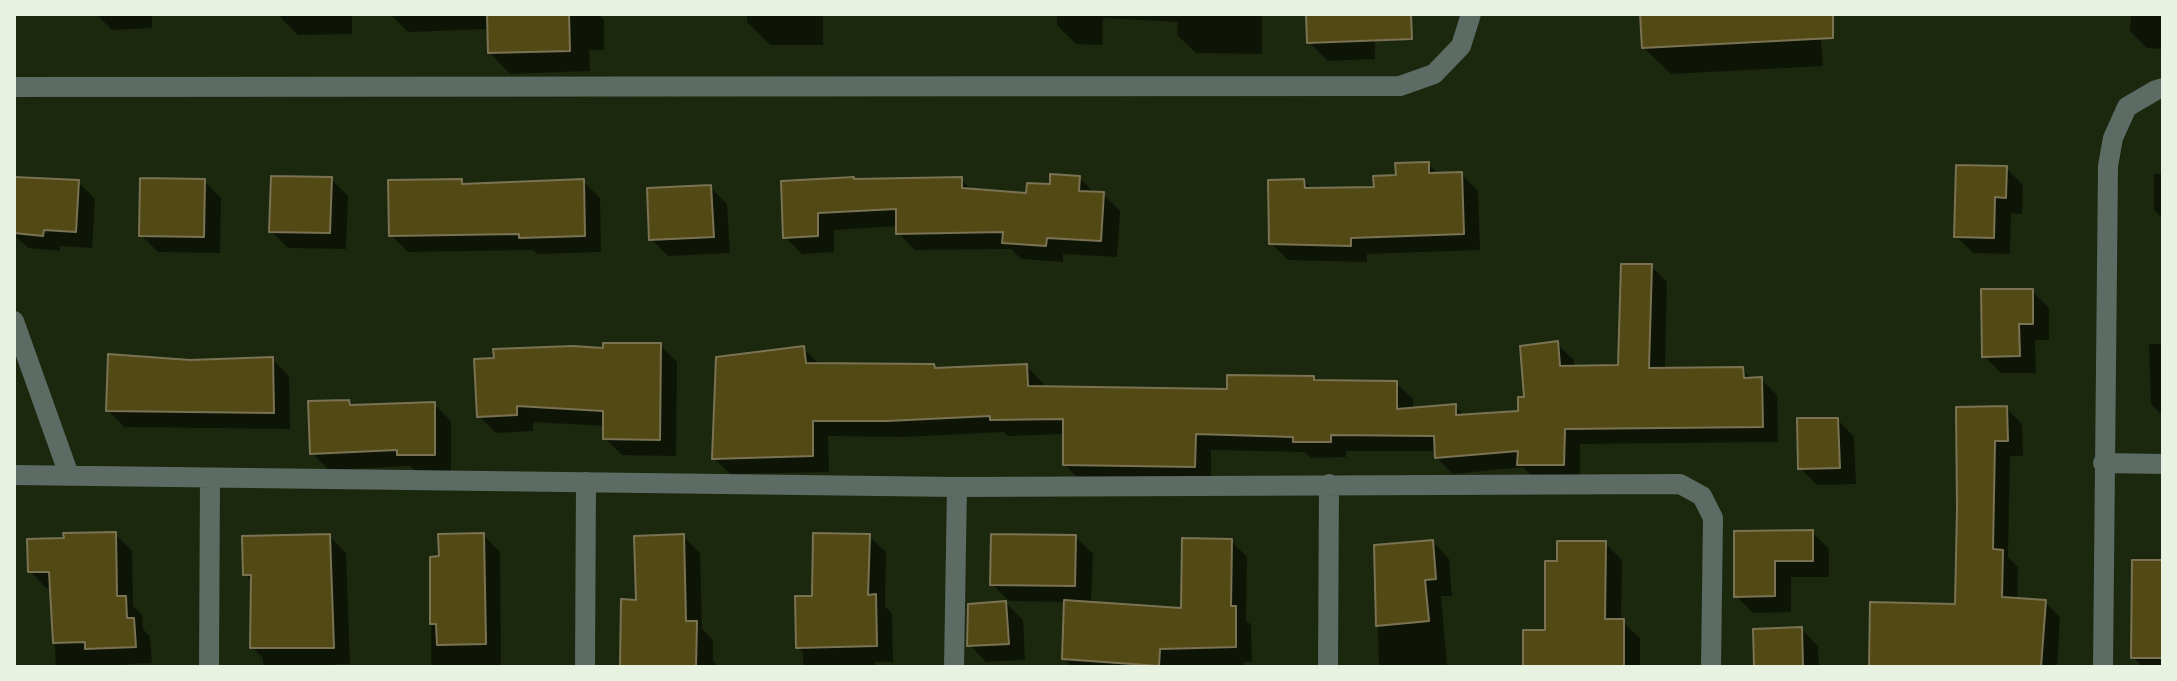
<!DOCTYPE html>
<html>
<head>
<meta charset="utf-8">
<style>
	body { margin:0 }
	#map { position:relative; width:2177px; height:681px; overflow:hidden; background:#1b280e; font-family:Georgia,serif }
	canvas { display:block }
	.frame { position:absolute; inset:0; border:16px solid #e8f2e1; pointer-events:none }
</style>
</head>
<body>
<div id="map">
<canvas width="2177" height="681"></canvas>
<div class="frame"></div>
</div>
<script>
const ctx = document.querySelector('canvas').getContext('2d');
ctx.lineJoin = 'round';
function fill(path, color) { ctx.fillStyle = color; ctx.fill(path, 'evenodd'); }
const toPath = rows => new Path2D(rows.map(r => 'M' + r).join(''));
function stroke(path, color, width, dash) { ctx.strokeStyle = color; ctx.lineWidth = width; ctx.lineCap = dash ? 'butt' : 'round'; ctx.setLineDash(dash || []); ctx.stroke(path); }
const shadow = toPath([
	[96,14,152,14,152,28,112,30],
	[281,14,352,14,352,34,298,35,281,18],
	[390,14,598,14,604,20,604,50,589,50,590,71,510,74,490,53,489,29,408,32],
	[747,14,823,14,823,45,770,45,747,22],
	[1057,14,1262,14,1262,54,1196,53,1177,35,1178,22,1103,18,1102,45,1076,44,1057,25],
	[1308,14,1374,14,1375,59,1328,61,1309,42],
	[1643,14,1819,14,1823,66,1671,74,1644,48],
	[2131,14,2163,14,2163,49,2147,48,2130,31],
	[1428,164,1439,174,1461,174,1478,191,1480,250,1367,254,1367,262,1288,260,1271,243,1304,181,1312,190,1376,189],
	[2006,168,2023,185,2022,214,2011,213,2010,254,1973,253,1956,236],
	[2154,174,2163,174,2163,219,2154,210],
	[1080,178,1095,194,1103,194,1120,211,1117,257,1063,254,1063,262,1021,259,1011,249,915,250,898,233,898,226,834,230,834,252,802,254,785,237,855,181,961,179,973,191,1028,195],
	[14,179,78,182,95,199,92,248,60,246,60,251,28,248,14,235],
	[331,179,348,196,346,249,288,248,271,231],
	[204,181,221,198,220,253,158,252,141,235],
	[462,181,466,186,583,181,600,198,601,252,538,254,533,250,408,252,391,235],
	[710,187,727,204,730,253,668,256,651,239],
	[1651,266,1667,282,1665,369,1742,369,1752,379,1761,379,1777,395,1778,442,1580,444,1580,481,1536,481,1523,467,1453,474,1437,458,1437,451,1346,451,1346,457,1311,458,1305,452,1211,450,1211,482,1081,481,1065,465,1065,434,1008,436,1004,432,904,437,828,436,829,472,730,474,714,458,803,348,820,365,934,366,937,370,1026,366,1043,383,1043,389,1229,391,1313,378,1317,382,1396,383,1413,399,1413,410,1455,406,1465,416,1520,413,1557,344,1574,360,1574,368,1620,367],
	[2032,291,2049,308,2049,340,2035,340,2036,373,2001,373,1984,356],
	[2149,344,2163,344,2163,416,2151,404],
	[660,345,677,362,676,456,622,455,605,438,605,426,533,422,533,431,496,433,479,416,605,350],
	[272,359,289,376,290,429,124,427,108,410,190,360],
	[349,402,353,406,434,404,451,421,451,471,416,471,410,466,329,470,312,453],
	[2006,408,2022,424,2023,456,2010,456,2008,557,2018,567,2017,600,2045,602,2060,617,2057,667,1871,667,1957,606,1959,508],
	[14,413,16,415,16,471,14,471],
	[1838,420,1854,437,1856,484,1817,485,1800,468],
	[1812,532,1829,549,1829,577,1791,577,1791,612,1753,613,1736,596,1736,533],
	[115,534,132,551,133,606,142,615,143,629,150,637,152,663,127,664,127,667,56,667,52,588,46,588,30,571],
	[483,535,500,552,501,667,431,667,432,559,441,558],
	[329,536,346,553,350,664,335,664,335,667,263,667,263,658,252,647,253,583,245,574],
	[683,536,700,553,702,629,713,640,713,660,719,667,620,667,638,602],
	[869,536,886,552,885,606,892,613,893,662,875,662,875,667,803,667,803,652,798,647,814,598],
	[1076,537,1093,554,1091,604,1183,610,1231,541,1247,557,1246,620,1251,625,1252,662,1244,662,1244,667,1072,667,1064,658,1066,602,1009,601,992,584],
	[1433,542,1449,559,1452,596,1441,596,1447,667,1379,667,1376,547],
	[1605,543,1622,560,1621,621,1640,638,1640,667,1525,667,1547,632,1559,563],
	[2163,562,2163,667,2143,667,2133,657],
	[1006,603,1023,620,1025,660,986,662,970,645],
	[1801,629,1818,646,1819,667,1756,667]
]);
const building = toPath([
	[487,14,569,14,570,51,488,53,487,14],
	[1306,14,1411,14,1412,39,1307,43,1306,14],
	[1640,14,1833,14,1833,38,1642,48,1640,14],
	[1429,162,1429,173,1462,172,1464,234,1351,238,1351,246,1269,244,1268,180,1304,179,1305,188,1374,187,1373,176,1396,175,1395,163,1429,162],
	[1956,165,2007,166,2006,198,1995,197,1994,238,1954,237,1956,165],
	[1050,174,1080,176,1079,191,1104,192,1101,241,1047,238,1046,246,1002,243,1003,232,896,234,896,209,818,213,818,236,783,238,781,181,854,177,854,179,962,177,962,188,1026,193,1027,183,1050,184,1050,174],
	[271,176,332,177,330,233,269,232,271,176],
	[14,177,79,180,76,232,44,230,43,236,14,233,14,177],
	[140,178,205,179,204,237,139,236,140,178],
	[462,179,462,184,584,179,585,236,519,238,519,234,389,236,388,180,462,179],
	[711,185,714,237,649,240,647,188,711,185],
	[1621,264,1652,264,1649,368,1743,367,1744,378,1762,377,1763,427,1565,429,1564,465,1517,465,1518,451,1435,458,1434,436,1331,435,1331,442,1293,442,1293,437,1196,434,1195,467,1063,465,1063,419,990,420,990,416,887,421,813,421,813,456,712,459,716,357,804,346,806,363,934,364,935,368,1027,364,1028,386,1227,389,1227,375,1314,376,1314,380,1397,381,1397,409,1456,404,1456,415,1518,411,1518,397,1524,397,1520,346,1558,341,1560,366,1618,365,1621,264],
	[1981,289,2033,289,2033,324,2019,324,2020,356,1982,357,1981,289],
	[603,343,661,343,660,440,603,439,603,411,517,406,517,415,477,417,474,359,494,358,493,349,573,346,603,348,603,343],
	[108,354,190,360,273,357,274,413,106,411,108,354],
	[349,400,350,405,435,402,435,455,397,455,397,450,310,454,308,401,349,400],
	[2007,406,2008,441,1995,441,1993,549,2003,550,2002,597,2046,600,2041,667,1869,667,1870,602,1955,604,1957,508,1956,407,2007,406],
	[1797,418,1838,418,1840,468,1798,469,1797,418],
	[1813,530,1813,561,1775,561,1775,596,1734,597,1734,531,1813,530],
	[116,532,117,596,126,596,127,618,134,618,136,647,85,649,85,642,53,643,49,572,28,572,27,539,64,538,63,533,116,532],
	[484,533,486,644,437,645,436,624,430,624,430,557,439,556,438,534,484,533],
	[813,533,870,534,868,595,876,594,877,646,796,648,795,596,812,596,813,533],
	[330,534,334,648,250,648,251,575,243,575,242,536,330,534],
	[684,534,686,621,697,621,696,667,620,667,621,599,636,600,634,536,684,534],
	[991,534,1076,535,1075,586,990,585,991,534],
	[1182,538,1232,539,1231,606,1236,606,1236,647,1160,649,1159,666,1062,659,1064,600,1181,608,1182,538],
	[1433,540,1436,579,1425,580,1429,621,1376,626,1374,545,1433,540],
	[1557,541,1606,541,1605,619,1624,619,1624,667,1523,667,1523,630,1545,630,1545,561,1557,561,1557,541],
	[2132,560,2163,560,2163,658,2131,658,2132,560],
	[1006,601,1009,644,967,646,968,604,1006,601],
	[1802,627,1803,667,1754,667,1753,629,1802,627]
]);
const minor = toPath([
	[14,87,1400,86,1434,74,1461,46,1471,14],
	[14,321,69,475],
	[2103,463,2163,464],
	[14,475,957,487,1680,484,1702,496,1713,518,1711,667],
	[209,667,210,478],
	[585,667,586,482],
	[954,667,957,487],
	[1328,667,1329,484],
	[2103,667,2108,166,2113,138,2127,107,2156,90,2163,88]
]);
fill(shadow, '#0007');
fill(building, '#534915');
stroke(building, '#797353', 2);
stroke(minor, '#5c6b63', 20);
</script>
</body>
</html>
